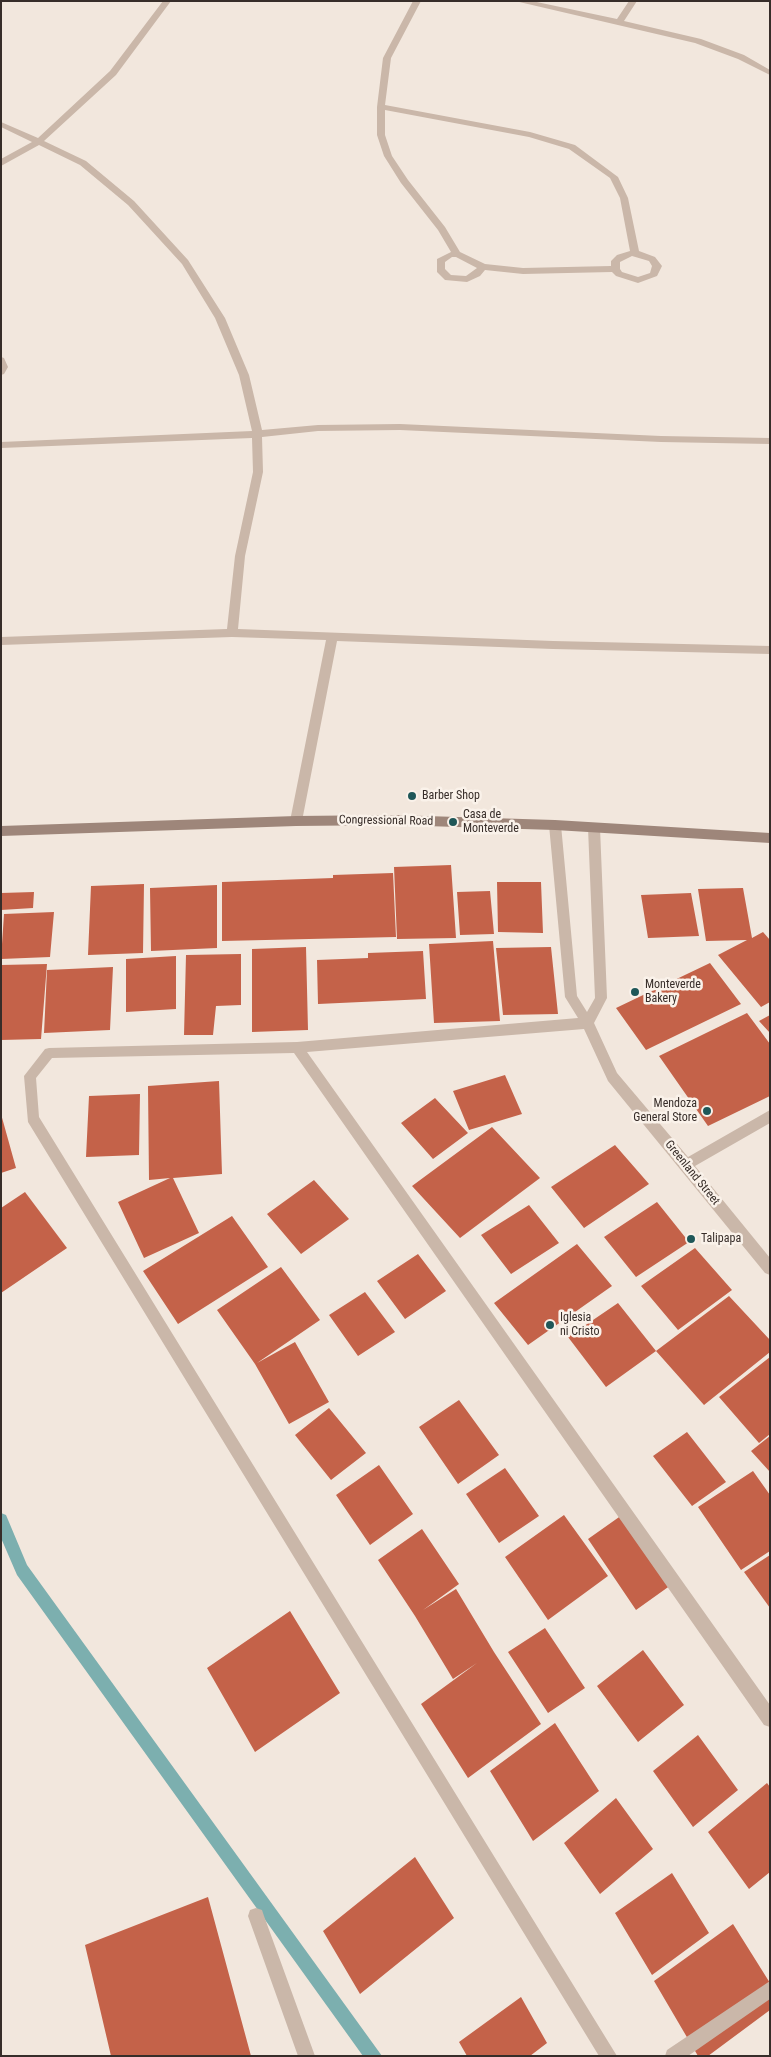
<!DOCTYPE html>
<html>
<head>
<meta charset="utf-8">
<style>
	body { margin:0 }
	#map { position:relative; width:771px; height:2057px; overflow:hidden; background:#f2e7dd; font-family:"Roboto Condensed",sans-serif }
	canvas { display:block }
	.frame { position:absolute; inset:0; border:2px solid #372d29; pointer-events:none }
</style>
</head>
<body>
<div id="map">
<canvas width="771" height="2057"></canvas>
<div class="frame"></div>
</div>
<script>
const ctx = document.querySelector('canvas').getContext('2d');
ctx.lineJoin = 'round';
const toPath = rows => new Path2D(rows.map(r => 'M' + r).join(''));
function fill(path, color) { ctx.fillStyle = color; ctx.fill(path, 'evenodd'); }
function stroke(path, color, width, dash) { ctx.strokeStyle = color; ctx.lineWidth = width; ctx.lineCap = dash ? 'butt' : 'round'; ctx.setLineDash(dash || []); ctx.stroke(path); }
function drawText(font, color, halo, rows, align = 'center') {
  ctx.font = font + ' "Roboto Condensed",sans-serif'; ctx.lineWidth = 5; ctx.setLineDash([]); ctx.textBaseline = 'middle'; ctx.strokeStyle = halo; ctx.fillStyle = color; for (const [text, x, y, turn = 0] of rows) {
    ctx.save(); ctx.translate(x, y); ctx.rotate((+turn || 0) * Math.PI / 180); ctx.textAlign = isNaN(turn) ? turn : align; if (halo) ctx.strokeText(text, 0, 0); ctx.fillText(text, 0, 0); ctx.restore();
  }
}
const stream = toPath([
	[1,1513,6,1515,27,1565,382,2056,363,2056,17,1575,1,1538,1,1513]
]);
const building = toPath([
	[451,865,456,938,397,939,394,867],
	[393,873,396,937,222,941,222,882,333,878,333,875],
	[497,882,541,882,543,933,498,932],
	[144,884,143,953,88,955,91,886],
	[217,885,217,948,151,951,150,888],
	[743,888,752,938,763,932,770,940,770,1002,761,1007,718,955,747,940,706,941,698,889],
	[490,891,494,934,460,935,457,892],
	[34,892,33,908,1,910,1,893],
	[691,893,699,936,648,938,641,895],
	[54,912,50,957,1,959,4,914],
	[493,941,500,1021,434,1023,429,944],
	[306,947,308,1030,252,1032,252,949],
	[551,947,558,1014,503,1015,496,948],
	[423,951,426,999,318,1004,317,960,368,958,368,953],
	[241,954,241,1005,216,1006,213,1035,184,1035,186,955],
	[176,956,176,1009,126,1012,126,959],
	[710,963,741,1004,646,1050,616,1008],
	[47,964,41,1039,1,1040,1,965],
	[113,967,110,1030,44,1033,47,970],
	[747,1013,770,1044,770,1096,708,1126,659,1056],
	[770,1015,770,1033,759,1021],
	[505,1075,522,1114,469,1130,453,1091],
	[219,1081,222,1174,173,1178,199,1233,144,1258,118,1202,170,1178,149,1180,148,1086],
	[140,1094,139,1155,86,1157,89,1096],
	[435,1098,468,1133,433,1159,401,1123],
	[1,1114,16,1168,1,1173],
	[492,1127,540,1178,460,1238,412,1186],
	[615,1145,649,1184,584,1228,551,1187],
	[314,1180,349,1219,301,1254,267,1214],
	[25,1192,67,1248,1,1293,1,1208],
	[657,1202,689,1242,636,1277,604,1237],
	[529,1205,559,1243,511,1274,481,1235],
	[232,1216,268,1267,178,1324,143,1271],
	[577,1244,612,1286,528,1345,494,1303],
	[695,1248,732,1290,678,1330,641,1286],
	[418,1254,446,1291,405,1319,377,1281],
	[281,1267,320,1320,257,1363,295,1342,329,1402,289,1424,255,1364,217,1310],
	[365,1292,395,1332,358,1356,329,1315],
	[729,1296,770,1340,770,1352,704,1405,656,1351],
	[618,1303,656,1351,606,1387,568,1337],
	[770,1357,770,1434,759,1443,719,1397],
	[459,1400,499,1455,458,1484,419,1427],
	[329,1408,366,1453,331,1480,295,1435],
	[687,1432,726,1482,692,1506,653,1456],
	[770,1436,770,1472,751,1451],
	[379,1465,413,1514,370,1545,336,1495],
	[505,1468,539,1516,499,1543,466,1494],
	[753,1471,770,1495,770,1551,741,1570,698,1507],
	[564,1515,608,1576,548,1620,505,1557],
	[622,1515,671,1585,636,1610,588,1539],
	[422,1529,459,1584,423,1610,456,1589,494,1652,541,1724,468,1778,421,1704,477,1663,453,1679,415,1616,378,1560],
	[770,1555,770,1608,744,1572],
	[290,1611,340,1693,255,1752,207,1668],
	[545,1628,585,1688,548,1713,508,1652],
	[643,1650,684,1705,638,1742,597,1686],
	[555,1723,599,1791,533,1841,490,1771],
	[698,1735,738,1790,693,1827,653,1771],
	[767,1783,770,1787,770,1872,749,1889,708,1832],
	[616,1798,653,1849,600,1894,564,1843],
	[415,1857,454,1918,360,1994,323,1931],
	[672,1873,709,1933,652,1975,615,1913],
	[208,1897,251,2056,111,2056,85,1945],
	[733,1924,770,1983,770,2010,708,2056,698,2056,654,1981],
	[521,1997,547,2043,530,2056,467,2056,459,2042]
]);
const street = toPath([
	[163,1,171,1,116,75,44,141,86,161,134,201,188,260,225,318,249,375,262,430,318,425,400,424,661,436,770,438,770,444,661,442,400,430,318,431,262,437,263,472,245,556,238,629,553,641,770,646,770,654,553,649,337,641,302,821,296,826,290,821,326,640,232,637,1,645,1,637,227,629,235,556,253,472,252,438,1,448,1,442,252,431,239,375,215,318,182,264,128,205,80,165,39,145,1,166,1,159,32,142,1,127,1,122,38,138,110,71,163,1],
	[413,1,421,1,391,58,385,105,530,132,575,145,618,177,628,198,639,251,655,257,662,266,657,276,638,283,616,276,612,272,523,274,485,270,480,276,467,282,445,280,437,272,437,259,451,252,438,230,401,183,384,156,377,135,377,107,383,58,413,1],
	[385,110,529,137,569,149,610,178,620,198,630,251,617,255,611,261,611,266,523,268,485,264,460,252,445,227,408,180,392,156,385,135,385,110],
	[632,256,649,261,652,266,650,273,638,277,622,272,620,269,620,262,632,256],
	[452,257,456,257,477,268,466,276,451,275,445,269,445,262,452,257],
	[515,1,532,1,617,19,629,1,637,1,624,21,701,39,744,55,770,70,770,75,738,59,695,43,515,1],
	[1,357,4,358,8,367,4,374,1,375,1,357],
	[555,820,561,825,577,996,587,1012,595,998,588,828,594,823,600,828,607,998,594,1023,617,1073,688,1157,770,1110,770,1123,695,1166,770,1258,770,1275,765,1273,608,1081,584,1029,307,1052,770,1705,770,1727,764,1725,294,1053,52,1058,36,1078,39,1117,617,2056,599,2056,28,1122,24,1076,45,1049,49,1048,297,1042,578,1018,565,997,549,825,555,820],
	[256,1908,262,1910,264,1916,315,2056,298,2056,248,1916,250,1910,256,1908],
	[770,1981,770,1999,688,2056,665,2056,667,2050,770,1981]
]);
const secondary = toPath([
	[393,815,555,820,770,833,770,843,555,830,393,825,296,826,1,836,1,826,296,816,393,815]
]);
const markers = [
	[412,796,5,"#1f5758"],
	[453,822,5,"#1f5758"],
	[635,992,5,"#1f5758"],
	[707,1111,5,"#1f5758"],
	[691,1239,5,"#1f5758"],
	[550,1325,5,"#1f5758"]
];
const poiNames = [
	["Barber Shop",422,796],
	["Casa de",463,815],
	["Monteverde",463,829],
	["Monteverde",645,985],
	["Bakery",645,999],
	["Mendoza",697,1104,"right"],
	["General Store",697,1118,"right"],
	["Talipapa",701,1239],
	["Iglesia",560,1318],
	["ni Cristo",560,1332]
];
const streetNames = [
	["Congressional Road",386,821,1],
	["Greenland Street",692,1173,51]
];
fill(stream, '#7cafaf');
fill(building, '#c46249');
fill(street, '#cab7a9');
fill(secondary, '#9e867a');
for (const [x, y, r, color] of markers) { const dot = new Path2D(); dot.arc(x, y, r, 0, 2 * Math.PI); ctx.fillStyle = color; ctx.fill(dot); stroke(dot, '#faf2ea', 2); }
drawText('12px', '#372d29', '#faf2ea', poiNames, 'left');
drawText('12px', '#372d29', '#faf2ea', streetNames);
</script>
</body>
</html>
